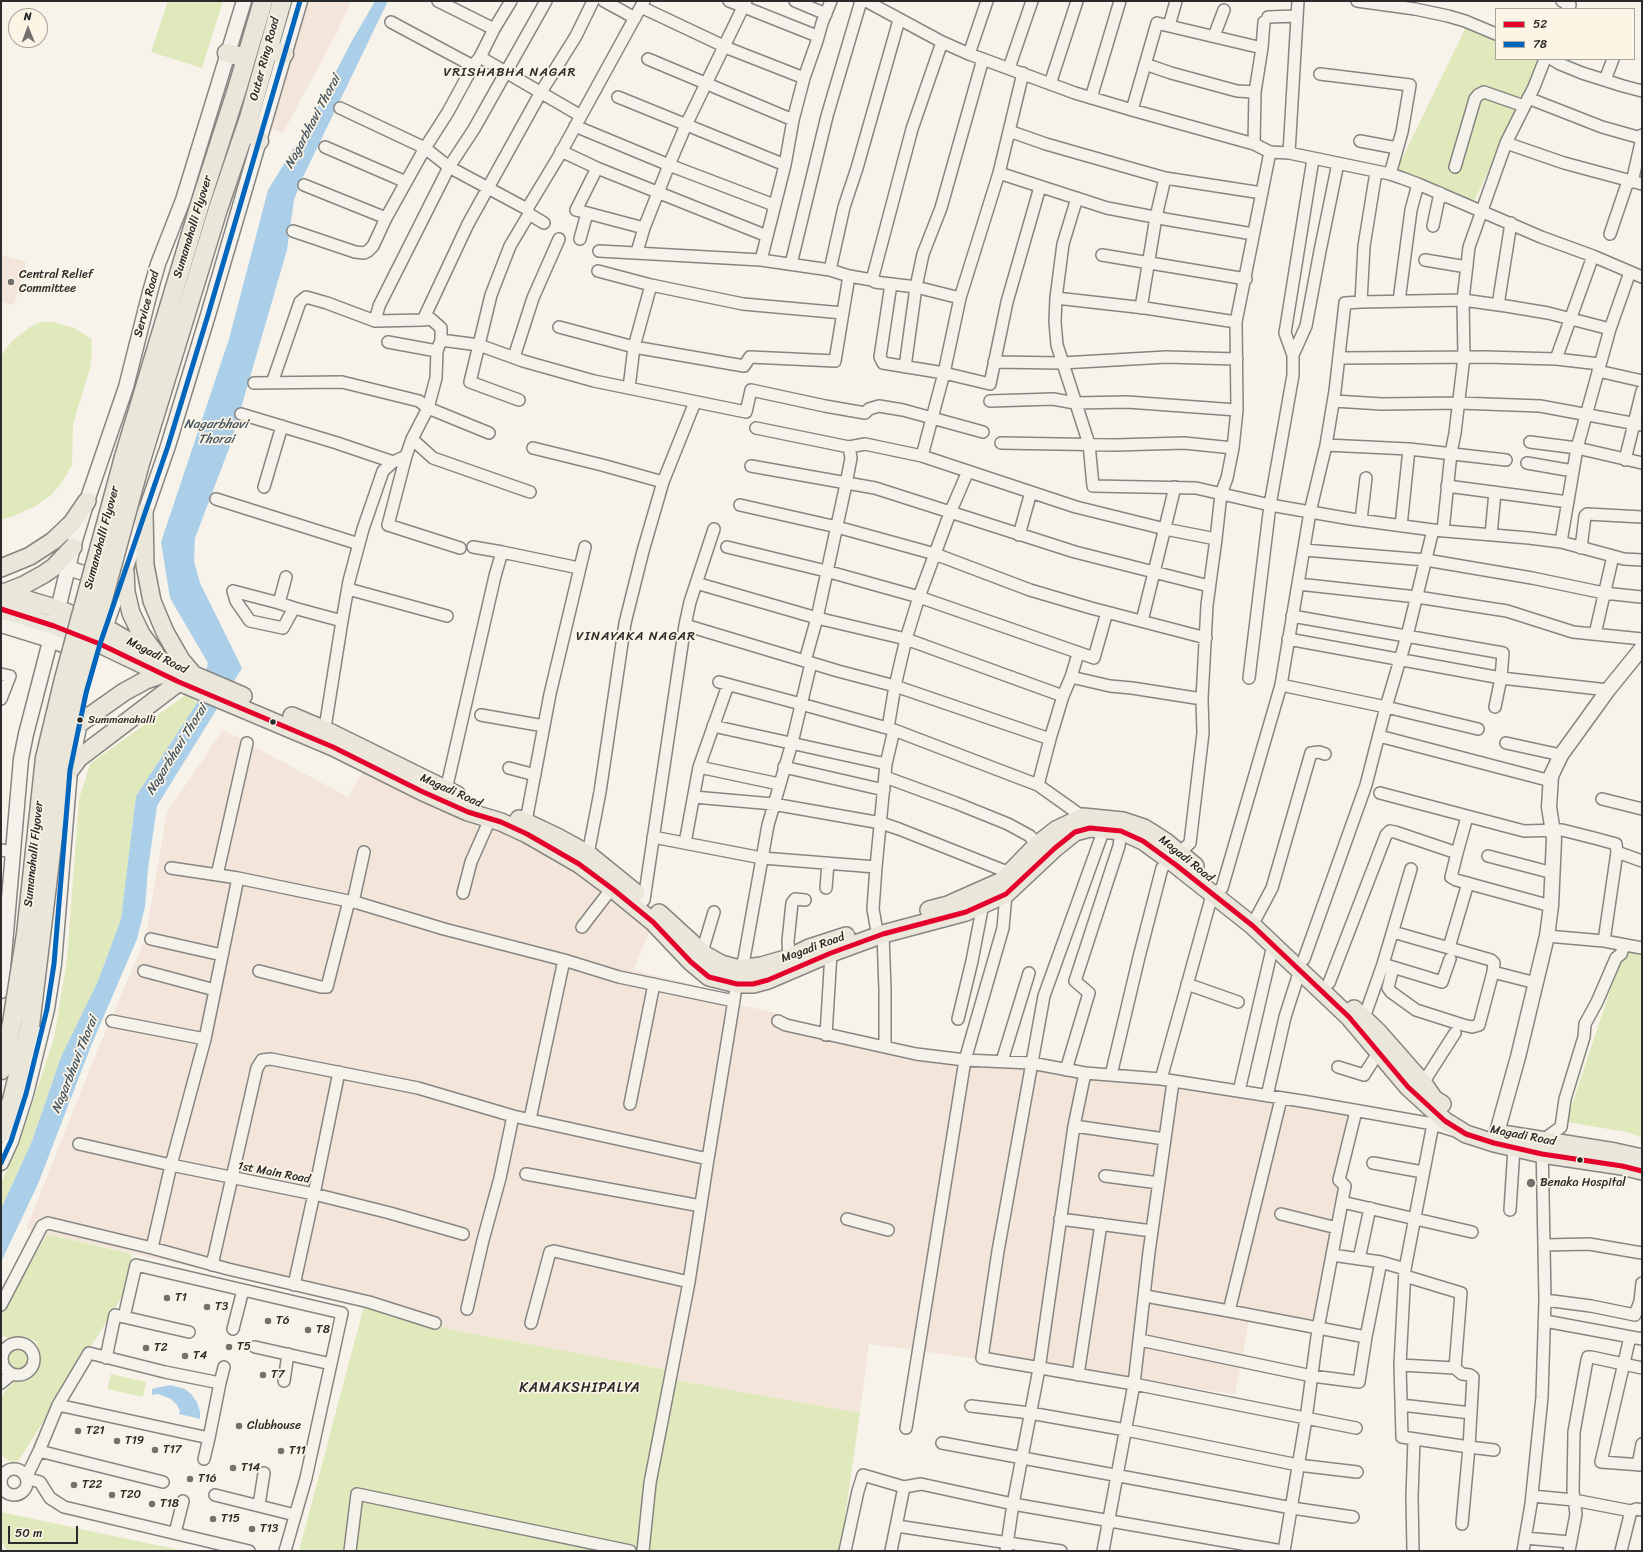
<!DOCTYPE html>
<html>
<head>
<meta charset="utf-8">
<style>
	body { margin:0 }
	#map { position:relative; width:1643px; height:1552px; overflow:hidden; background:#f7f3ea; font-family:Sriracha,sans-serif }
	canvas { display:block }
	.frame { position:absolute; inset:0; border:2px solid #2b2b2b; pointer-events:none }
	.legend { position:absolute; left:1495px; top:8px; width:140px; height:52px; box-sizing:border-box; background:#fcf5e5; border:1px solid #a8a49b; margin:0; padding:5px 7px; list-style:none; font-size:12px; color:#2b2b2b }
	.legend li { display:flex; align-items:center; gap:8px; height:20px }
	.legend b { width:20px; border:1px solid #a8a49b }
	.north { position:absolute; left:8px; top:8px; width:40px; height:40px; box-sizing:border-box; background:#fcf5e5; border:1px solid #a8a49b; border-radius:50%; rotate:359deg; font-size:11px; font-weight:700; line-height:16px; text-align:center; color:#2b2b2b }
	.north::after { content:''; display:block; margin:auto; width:14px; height:18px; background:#72716e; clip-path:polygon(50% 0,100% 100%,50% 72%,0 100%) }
	.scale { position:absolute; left:8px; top:1526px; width:70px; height:18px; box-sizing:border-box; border:2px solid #2b2b2b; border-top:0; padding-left:5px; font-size:12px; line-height:14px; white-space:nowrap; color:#2b2b2b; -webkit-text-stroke:3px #fcf5e5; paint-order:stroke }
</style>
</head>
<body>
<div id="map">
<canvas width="1643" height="1552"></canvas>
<div class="frame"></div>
<ul class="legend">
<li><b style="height:5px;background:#e4002b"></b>52</li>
<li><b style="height:5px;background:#0065bd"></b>78</li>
</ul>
<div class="north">N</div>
<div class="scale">50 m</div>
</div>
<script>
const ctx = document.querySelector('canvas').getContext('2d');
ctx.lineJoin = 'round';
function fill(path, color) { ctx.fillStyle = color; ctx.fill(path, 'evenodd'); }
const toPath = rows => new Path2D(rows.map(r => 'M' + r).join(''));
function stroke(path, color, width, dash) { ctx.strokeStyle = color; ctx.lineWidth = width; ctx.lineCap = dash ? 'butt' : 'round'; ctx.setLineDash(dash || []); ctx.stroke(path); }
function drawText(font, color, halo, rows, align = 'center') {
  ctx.font = font + ' Sriracha,sans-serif'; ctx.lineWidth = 3.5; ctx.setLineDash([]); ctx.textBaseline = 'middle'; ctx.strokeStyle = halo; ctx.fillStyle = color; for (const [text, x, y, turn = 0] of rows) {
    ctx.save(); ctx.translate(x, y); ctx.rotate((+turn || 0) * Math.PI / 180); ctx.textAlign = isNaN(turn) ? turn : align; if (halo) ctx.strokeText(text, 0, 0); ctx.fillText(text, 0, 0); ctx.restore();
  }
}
const built = toPath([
	[309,1,351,1,338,30,283,133,270,127],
	[1,255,26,262,14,305,1,302],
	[223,730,348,797,363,771,498,826,584,876,650,930,633,970,731,994,698,1203,668,1370,458,1331,364,1306,26,1229,98,1049,145,939,167,812],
	[740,1005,777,1013,782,1025,911,1057,1111,1074,1357,1114,1316,1322,1251,1310,1235,1394,869,1344,860,1413,675,1380,724,1103]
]);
const green = toPath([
	[168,1,223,1,202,68,151,52],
	[1467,25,1496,38,1496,59,1540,59,1473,204,1396,171],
	[41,322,53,322,74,328,92,339,91,365,73,424,72,465,63,481,51,495,36,506,11,517,1,520,1,356,12,341,30,327],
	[188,693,197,703,136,796,121,919,98,981,61,1057,32,1141,1,1209,1,1184,27,1120,54,1038,67,959,79,799,90,764],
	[1624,949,1642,952,1642,1138,1627,1132,1566,1122],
	[47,1234,132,1254,122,1297,19,1460,13,1463,3,1457,1,1451,1,1399,5,1391,17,1379,31,1376,36,1370,39,1363,40,1352,36,1342,31,1339,17,1338,12,1340,1,1335,1,1314],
	[364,1306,458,1331,668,1370,675,1380,860,1413,840,1551,299,1551],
	'6 1359a11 11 0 1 1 22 0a11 11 0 1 1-22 0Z',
	[111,1374,146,1382,143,1397,107,1389],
	[1,1512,184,1551,7,1551,1,1539]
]);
const water = toPath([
	[377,1,388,1,303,177,294,200,287,250,230,446,195,538,194,561,200,583,242,668,157,806,148,869,145,907,137,939,91,1046,38,1184,1,1262,1,1209,32,1141,61,1057,98,981,121,919,136,796,197,703,208,663,170,598,161,542,229,339,268,190,295,146,302,141,353,42],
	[170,1385,185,1389,191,1394,197,1402,200,1412,200,1419,179,1414,180,1411,177,1405,171,1399,158,1394,152,1395,152,1389]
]);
const stream = toPath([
	[301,142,353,42,377,1]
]);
const minor = toPath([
	[438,1,494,29],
	[604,1,635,18],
	[729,1,817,36],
	[795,1,826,14],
	[866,1,942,42,969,54,1075,93,1132,110,1254,144,1270,152,1289,153,1390,174,1402,178,1418,184,1541,237,1593,256,1642,277],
	[1176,1,1169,26,1262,48,1255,92,1254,144],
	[1357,1,1415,9,1448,16,1465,21,1496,34],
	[1562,1,1570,5,1567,9],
	[641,7,730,49,804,78],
	[1268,17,1297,16],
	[391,22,473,66],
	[1214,36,1224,10],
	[1262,48,1264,22],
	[969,54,987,1],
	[480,57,581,116],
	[648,59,793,120],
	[1552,59,1560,64,1582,73,1623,86,1642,91],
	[1145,64,1171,73,1237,91,1255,92],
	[1009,68,1032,1],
	[1320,74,1410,85,1402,132,1390,174],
	[1605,80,1613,59],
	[1050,84,1077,1],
	[618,97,785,165],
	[1091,98,1120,1],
	[1528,98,1602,127,1641,138,1642,135],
	[340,108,425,148,449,167,527,209],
	[1132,110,1157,23,1169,26],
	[575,126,669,165,774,205],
	[1009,131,1046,144,1165,178,1262,193],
	[1360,141,1397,148],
	[1506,143,1564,163,1642,184],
	[325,147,406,182],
	[561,151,597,168,767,236],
	[1289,153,1298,1],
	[1455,167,1475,99,1478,95,1484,92,1524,106],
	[597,168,576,210,644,228],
	[999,173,1107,208,1170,220,1253,234],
	[1632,182,1642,138],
	[304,185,386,218],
	[1077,198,1063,244,1056,298,1055,322,1057,345,1089,444,1093,486,1196,488,1270,505,1351,519,1433,530,1529,538,1561,542,1624,559,1642,560],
	[529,214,527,209,559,156,644,1],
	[1433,226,1440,193],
	[293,231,355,252,364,253,368,251,373,246,386,218,425,148,448,112,473,66,480,57,494,29,511,1],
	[1610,234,1628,181],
	[580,239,587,213],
	[599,251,761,260,830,270,849,276,872,280,875,282,916,287,960,298],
	[637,252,644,228,669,165,686,125,746,1],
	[1102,255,1246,279],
	[761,260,785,165,793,120,804,78,817,41,822,23,831,1],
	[1425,260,1467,267],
	[791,264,827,116,861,1],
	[830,270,844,207,857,168,899,20],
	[598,271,651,285,743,304,843,313],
	[872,280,912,129,942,42],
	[891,284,880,357,883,363,944,373,960,298,999,173,1023,73],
	[1056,298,1145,308,1236,322],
	[1399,301,1411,210,1418,184],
	[1361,302,1463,300,1506,306,1548,313,1610,329],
	[1498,305,1511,223],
	[1141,308,1156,217,1165,178],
	[375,321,379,306,449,167,474,129,546,1],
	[559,327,634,347,744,366,750,357,835,361,849,276],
	[441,340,441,328,431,319,423,320,468,224,541,92,576,36,593,1],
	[388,342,437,351],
	[1293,355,1285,333,1313,159],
	[514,357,533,298,559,239],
	[1339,358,1485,357,1556,359,1600,364],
	[1556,359,1593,256],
	[994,362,1062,363,1166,357,1237,359],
	[905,367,916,287,923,254,941,208,983,59],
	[1598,371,1642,381],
	[254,383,342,382,419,401,428,408,489,433],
	[272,383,300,302,306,297,327,303,375,321,423,320],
	[629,388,634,347,651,285],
	[519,400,470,382,491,295,510,246,529,214,544,223],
	[990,401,1053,399,1075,403,1127,402,1237,410],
	[1334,401,1382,404,1459,403,1540,406,1642,425],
	[241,414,337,443,393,462],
	[756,428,849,447],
	[412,439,433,458,530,492],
	[1530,442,1577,448,1642,463],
	[1001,443,1116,445,1184,443,1233,448],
	[1326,445,1409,449,1506,460],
	[533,448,602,465,663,482],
	[406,456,388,525,460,548],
	[922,456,944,373,990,384,1007,302,1040,187],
	[1625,460,1642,391],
	[1527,463,1573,471],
	[751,466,875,488,1075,552,1209,586],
	[1447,486,1568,502],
	[264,487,282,426],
	[216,499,359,544],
	[740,505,837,527,935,554,1030,590,1091,608,1206,638],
	[1361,520,1366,478],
	[1401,526,1409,449],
	[1443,531,1451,453,1455,433,1464,357,1463,300,1469,247,1506,143,1534,87,1545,59],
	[1019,535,1031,492],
	[1491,535,1495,492],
	[1561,542,1577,448,1610,329,1630,272],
	[473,547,502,552],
	[727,547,826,571,919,597,1094,658,1107,612],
	[1581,548,1585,516,1587,514,1642,517],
	[1304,550,1426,560,1532,578,1604,593,1641,597],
	[286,577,279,603,294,608],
	[696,583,817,618,906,639,1063,696],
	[1298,584,1417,597,1507,611,1573,632,1642,639],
	[348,589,447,616],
	[233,591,236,601,250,621,283,628,294,608,342,621],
	[233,591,279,603],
	[1292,616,1503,653,1501,678,1495,707],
	[1142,621,1175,487],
	[685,625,838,671,895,686,1050,739],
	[1595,634,1613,556],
	[1288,639,1501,678,1608,690],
	[805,661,817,618,846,484,851,458,849,447,865,444,922,456,1076,507,1165,529,1216,539,1221,494,1227,478,1233,448,1237,410,1236,322,1270,152],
	[1,674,10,676,1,699],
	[1071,677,1110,686,1132,688,1202,699],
	[1249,678,1270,505,1293,375,1293,355,1306,326,1320,251,1338,163],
	[719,682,801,704,894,730,1038,785,1083,817],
	[1281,685,1386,707,1478,729],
	[481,715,544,726],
	[713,726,886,764],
	[888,728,895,686,906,639,919,597,950,513,968,471],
	[324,734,342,621,349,581,363,529,383,471,393,462,406,456,412,439,428,408,436,378,437,351,441,340,479,345,523,361,594,381,746,412,751,390,825,406,865,413,869,409,879,406,903,410,983,432],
	[1379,736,1551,781],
	[1506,743,1561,755],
	[699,767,779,784],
	[784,767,884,790],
	[509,768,535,775],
	[885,777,956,803,1008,824,1030,836,1037,845],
	[1038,785,1050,739,1063,696,1071,677,1078,654],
	[446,790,495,576,502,552,579,568],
	[1380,793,1524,831,1562,830,1594,838,1616,844,1617,852,1642,861],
	[694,797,773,804,881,823,899,829,1010,873],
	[1602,799,1642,809],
	[526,821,550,694,585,547],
	[1104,829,1044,996,998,1251,982,1358,1134,1384,1356,1428],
	[653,837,762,858,876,867],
	[685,843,699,767,728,685],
	[1,850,14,852],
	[1457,853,1451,877,1456,880,1551,906],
	[588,854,600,792,625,623,643,551,663,482,695,402],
	[1488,856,1553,873],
	[171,868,238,878,358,903,444,929,564,960,619,977,734,1001],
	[217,875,247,743],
	[826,888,828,863],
	[463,893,471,862,490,819],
	[644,900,685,625,690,602,714,529],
	[353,902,364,852],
	[1256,918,1272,888,1311,753,1319,752,1325,754],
	[876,926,873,909,876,867,886,764,894,730],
	[582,927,612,888],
	[1393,932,1491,960,1494,963,1493,972,1479,1025,1472,1027,1463,1025,1416,1010,1391,992,1388,988,1393,967],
	[883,934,885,990,885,1047],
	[1547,936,1604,941,1642,948],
	[151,939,222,955],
	[1604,941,1617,852],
	[1450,944,1468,883],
	[702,952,714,912],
	[789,958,788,941,792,903,795,899,805,900],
	[1304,959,1366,785,1386,707,1407,636,1433,530],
	[1386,965,1442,982,1450,959],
	[144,971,215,990],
	[259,971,321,987,327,987,349,901],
	[1493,972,1536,983],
	[739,973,744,959,768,825,792,743,811,663],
	[1329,983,1386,835,1390,831,1395,832,1457,853,1467,817],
	[1187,984,1238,1002],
	[1364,1018,1383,964,1411,869],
	[958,1019,972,961,983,904],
	[112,1021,205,1039],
	[778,1021,786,1025,916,1054,965,1060,1031,1063,1085,1073,1161,1079,1308,1102,1433,1124,1452,1130],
	[826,1035,831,953],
	[1002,1061,1029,973],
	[1338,1067,1364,1075,1378,1053],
	[1066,1070,1089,993,1075,981,1119,846,1121,831],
	[1111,1075,1139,957,1162,868,1190,843,1203,733,1202,699,1207,605,1216,539],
	[1161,1079,1212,895,1222,888,1281,685,1310,512,1326,445,1335,391,1345,303,1361,302,1364,246,1376,172],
	[1423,1083,1455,1033],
	[1239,1091,1273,945],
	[1267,1096,1285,1017,1300,970],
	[630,1104,654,984],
	[530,1119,564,960],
	[1433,1124,1405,1269,1400,1365,1402,1437,1469,1447,1462,1524],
	[1074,1126,1165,1139],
	[79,1144,171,1165,314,1194,390,1213,463,1234],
	[708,1159,735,994],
	[1373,1163,1423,1172],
	[526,1174,701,1206],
	[1105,1176,1159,1183],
	[1342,1202,1472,1232],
	[1510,1210,1514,1148],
	[1281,1214,1337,1228],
	[847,1219,888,1230],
	[1060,1219,1152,1231],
	[1544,1245,1589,1244,1642,1253],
	[152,1248,171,1165,205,1039,238,878],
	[1332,1255,1381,1262,1405,1269],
	[1359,1259,1370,1208],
	[212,1265,257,1068,262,1060,271,1059,418,1088,513,1116,708,1159,689,1282,650,1483,643,1551],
	[1405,1276,1461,1293,1455,1368,1462,1374,1470,1375,1473,1377,1469,1447,1494,1450],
	[294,1285,314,1194,339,1072],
	[1145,1296,1229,1311,1366,1337],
	[1545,1300,1591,1306,1635,1315,1640,1301,1642,1283],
	[1,1305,42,1226,48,1223,152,1248,228,1269,369,1302,435,1323],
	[467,1309,483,1240,500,1178,513,1116],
	[1229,1311,1281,1099],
	[124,1317,136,1265,342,1313,306,1478,285,1551],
	[1545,1321,1642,1339],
	[531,1323,550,1252,554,1251,689,1282],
	[233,1329,243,1290],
	[1630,1337,1601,1462,1642,1465],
	[1140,1340,1312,1376,1359,1382,1366,1337,1381,1262],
	'2 1359a16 16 0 1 1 32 0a16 16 0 1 1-32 0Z',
	[255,1347,331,1364],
	[106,1358,115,1315,189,1332],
	[1400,1365,1455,1368],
	[1078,1375,1101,1224],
	[284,1381,288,1354],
	[1,1383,12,1374],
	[220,1383,224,1367],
	[58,1405,39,1451,26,1478,40,1482,50,1498,64,1507,249,1551],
	[1401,1405,1471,1413],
	[971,1406,1030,1413,1126,1430,1298,1465,1357,1472],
	[906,1428,965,1060,1003,928,1006,894],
	[942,1443,1292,1508,1353,1517],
	[39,1451,163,1482],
	[204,1459,209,1438,220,1383,165,1372,89,1353,58,1405,209,1438],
	[1638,1465,1642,1444],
	'1 1482a13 13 0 1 1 26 0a13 13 0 1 1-26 0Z',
	[215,1495,295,1515],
	[1532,1496,1574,1500,1631,1511],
	[259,1505,264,1473],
	[897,1526,1061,1551],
	[175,1533,183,1501],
	[1525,1538,1570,1542],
	[350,1551,357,1494,630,1551],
	[845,1551,858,1491,863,1475,904,1487],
	[891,1551,904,1487,921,1484,1013,1504,1282,1551],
	[1006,1551,1013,1504,1039,1369,1074,1126,1085,1073],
	[1103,1551,1134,1384,1149,1252,1173,1082],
	[1284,1551,1306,1419,1318,1329,1345,1186,1339,1180,1356,1111],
	[1413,1551,1412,1497,1414,1439],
	[1523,1551,1531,1504,1542,1397,1545,1300,1542,1141,1561,1127,1565,1099,1584,1037,1585,1024,1597,1002,1616,958,1621,954,1624,945],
	[1569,1551,1576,1514,1573,1491,1574,1432,1587,1360,1588,1357,1591,1357,1642,1368],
	[1621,1551,1631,1511,1636,1509,1642,1510]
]);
const tertiary = toPath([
	[68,568,102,579],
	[1,625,50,640,81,652],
	[102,637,168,446,208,315,300,1],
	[1,991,21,759,26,734,54,626,73,547,87,501,126,387,150,292,158,264,183,200,244,1],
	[1494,1143,1518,1057,1547,936,1551,906,1554,839,1549,807,1551,776,1561,755,1608,690,1642,648],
	[1,1163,11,1141,26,1094,47,1009,54,964,70,770,82,713]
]);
const primary = toPath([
	[144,513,145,565,152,601,165,632,181,660,192,673],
	[1,568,30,556,53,541,72,523,87,501],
	[125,571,126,592,131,613,141,634,155,653],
	[1,592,58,609,106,628,166,663,243,696],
	[4,593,24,585,44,574,54,567,73,547],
	[1,609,54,626,100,644,179,682,333,747,421,791,468,812,501,822,527,834,579,864,614,890,653,922,691,962,709,977,737,984,753,984,768,980,831,953,883,934,966,912,1006,894,1055,848,1075,832,1090,828,1121,831,1143,841,1176,865,1253,926,1349,1017,1408,1087,1445,1121,1466,1134,1494,1143,1542,1154,1622,1166,1642,1171],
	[292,716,325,730,457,795],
	[80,723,124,692,146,680,163,674],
	[70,770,79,758,179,682],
	[519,819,557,837,588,854,636,893],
	[929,910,948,905,1002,881,1037,845,1056,830,1083,817,1123,821,1144,828,1166,842,1195,866],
	[659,913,705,955,721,964,739,969,761,966,789,958,809,948,846,936],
	[1354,1009,1379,1033,1423,1083,1434,1099,1442,1104],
	[1502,1134,1615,1152,1642,1158]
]);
const trunk = toPath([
	[269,49,284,54],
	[227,53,246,58],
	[249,118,259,141],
	[124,457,200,204,238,86,263,1],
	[141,460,218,209,249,118,282,1],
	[1,1070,12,1023],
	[1,1133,12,1100,30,1026]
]);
const trunkBridge = toPath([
	[12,1023,26,934,45,758,64,679,124,457],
	[30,1026,62,761,80,683,141,460]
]);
const bus1 = toPath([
	[1,609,54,626,100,644,179,682,333,747,421,791,468,812,501,822,527,834,579,864,614,890,653,922,691,962,709,977,737,984,753,984,768,980,831,953,883,934,966,912,1006,894,1055,848,1075,832,1090,828,1121,831,1143,841,1176,865,1253,926,1349,1017,1408,1087,1445,1121,1466,1134,1494,1143,1542,1154,1622,1166,1642,1171]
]);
const bus2 = toPath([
	[1,1163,11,1141,26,1094,47,1009,54,964,70,770,86,693,100,644,168,446,208,315,300,1]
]);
const markers = [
	[11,282,4,"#72716e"],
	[80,720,3.5,"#2b2b2b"],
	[273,722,3.5,"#2b2b2b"],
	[1580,1160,3.5,"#2b2b2b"],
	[1531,1183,5,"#72716e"],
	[167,1298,4,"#72716e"],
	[207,1307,4,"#72716e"],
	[268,1321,4,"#72716e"],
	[308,1330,4,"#72716e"],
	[229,1347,4,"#72716e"],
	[146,1348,4,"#72716e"],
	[185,1356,4,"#72716e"],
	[263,1375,4,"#72716e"],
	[239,1426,4,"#72716e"],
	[78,1431,4,"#72716e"],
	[117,1441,4,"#72716e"],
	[155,1450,4,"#72716e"],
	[281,1451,4,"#72716e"],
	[233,1468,4,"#72716e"],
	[190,1479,4,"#72716e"],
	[74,1485,4,"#72716e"],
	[112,1495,4,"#72716e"],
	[152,1504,4,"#72716e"],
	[213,1519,4,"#72716e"],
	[252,1529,4,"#72716e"]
];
const busNames = [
	["Summanahalli",88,720]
];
const streetNames = [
	["Outer Ring Road",265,59,-75],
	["Sumanahalli Flyover",193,227,-73],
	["Service Road",147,304,-75],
	["Sumanahalli Flyover",102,538,-75],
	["Magadi Road",157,656,27],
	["Magadi Road",451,791,24],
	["Sumanahalli Flyover",34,854,-84],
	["Magadi Road",1186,859,39],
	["Magadi Road",813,948,-20],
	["Magadi Road",1523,1136,11],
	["1st Main Road",274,1173,11]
];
const poiNames = [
	["Central Relief",19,275],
	["Committee",19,289],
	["Benaka Hospital",1540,1183],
	["T1",175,1298],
	["T3",215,1307],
	["T6",276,1321],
	["T8",316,1330],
	["T5",237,1347],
	["T2",154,1348],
	["T4",193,1356],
	["T7",271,1375],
	["Clubhouse",247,1426],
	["T21",86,1431],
	["T19",125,1441],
	["T17",163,1450],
	["T11",289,1451],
	["T14",241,1468],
	["T16",198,1479],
	["T22",82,1485],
	["T20",120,1495],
	["T18",160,1504],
	["T15",221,1519],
	["T13",260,1529]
];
const neighbourhoodNames = [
	["VRISHABHA NAGAR",510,73],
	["VINAYAKA NAGAR",636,637]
];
const waterNames = [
	["Nagarbhavi Thorai",313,122,-62],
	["Nagarbhavi",216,425],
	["Thorai",216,440],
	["Nagarbhavi Thorai",177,750,-58],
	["Nagarbhavi Thorai",75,1065,-68]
];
const quarterNames = [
	["KAMAKSHIPALYA",580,1388]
];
fill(built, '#f3e5d9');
fill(green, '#dfe9bb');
fill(water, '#abcfe9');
stroke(stream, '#abcfe9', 3);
stroke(minor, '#878581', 14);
stroke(tertiary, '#878581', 17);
stroke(primary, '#878581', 20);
stroke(trunk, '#878581', 21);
stroke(minor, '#f5f2ec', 11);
stroke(tertiary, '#f5f2ec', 14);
stroke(primary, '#ebe6da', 17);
stroke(trunk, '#ebe6da', 18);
stroke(trunkBridge, '#878581', 21, []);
stroke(trunkBridge, '#ebe6da', 18);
stroke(bus1, '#e4002b', 5);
stroke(bus2, '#0065bd', 5);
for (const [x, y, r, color] of markers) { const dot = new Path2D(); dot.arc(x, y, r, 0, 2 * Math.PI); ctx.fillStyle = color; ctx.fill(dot); stroke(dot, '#fcf5e5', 1.5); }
drawText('11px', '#2b2b2b', '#fcf5e5', busNames, 'left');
drawText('12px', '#2b2b2b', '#fcf5e5', streetNames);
drawText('12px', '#2b2b2b', '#fcf5e5', poiNames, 'left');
ctx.letterSpacing = '1px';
drawText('13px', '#2b2b2b', '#fcf5e5', neighbourhoodNames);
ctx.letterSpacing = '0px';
drawText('italic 13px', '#485864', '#fcf5e5', waterNames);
ctx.letterSpacing = '1px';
drawText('14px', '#2b2b2b', '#fcf5e5', quarterNames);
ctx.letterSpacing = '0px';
</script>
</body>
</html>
